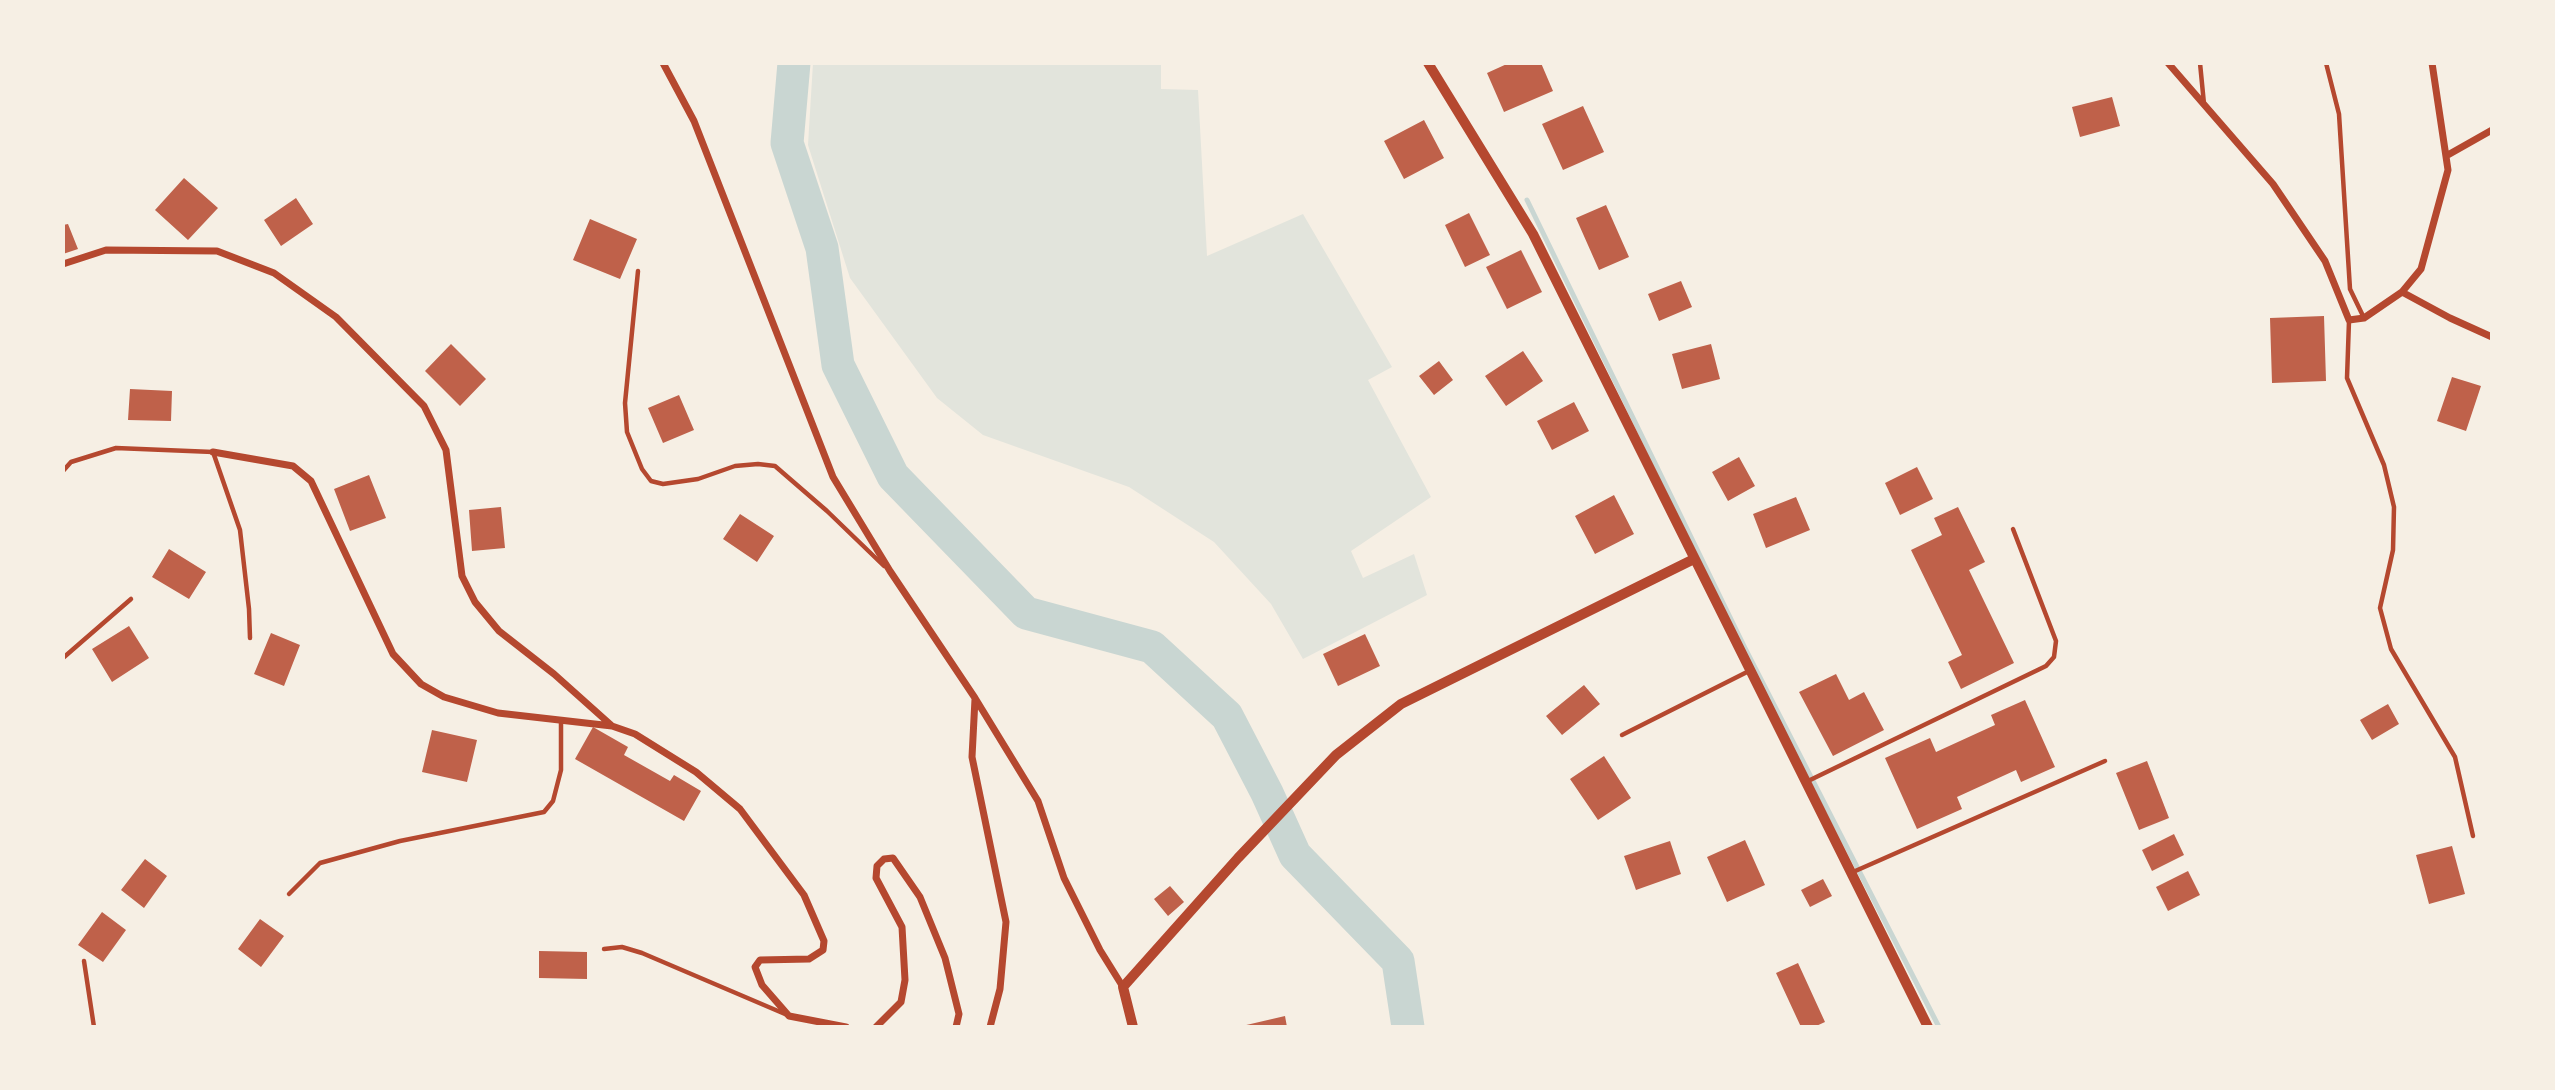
<!DOCTYPE html>
<html>
<head>
<meta charset="utf-8">
<style>
	body { margin:0 }
	#map { position:relative; width:2555px; height:1090px; overflow:hidden; background:#f6efe4; font-family:"Open Sans",sans-serif }
	canvas { display:block }
	.frame { position:absolute; inset:0; border:65px solid #f6efe4; pointer-events:none }
</style>
</head>
<body>
<div id="map">
<canvas width="2555" height="1090"></canvas>
<div class="frame"></div>
</div>
<script>
const ctx = document.querySelector('canvas').getContext('2d');
ctx.lineJoin = 'round';
function fill(path, color) { ctx.fillStyle = color; ctx.fill(path, 'evenodd'); }
const toPath = rows => new Path2D(rows.map(r => 'M' + r).join(''));
function stroke(path, color, width, dash) { ctx.strokeStyle = color; ctx.lineWidth = width; ctx.lineCap = dash ? 'butt' : 'round'; ctx.setLineDash(dash || []); ctx.stroke(path); }
const green = toPath([
	[813,63,1161,63,1161,89,1198,90,1207,256,1303,214,1392,367,1368,380,1431,497,1351,551,1363,578,1414,554,1427,595,1303,659,1271,604,1214,542,1129,487,983,435,937,398,850,278,808,145]
]);
const stream = toPath([
	[1527,200,1745,648,1939,1027]
]);
const river = toPath([
	[794,63,787,143,822,248,838,365,893,476,1026,613,1152,647,1227,716,1267,793,1295,855,1398,961,1408,1027]
]);
const building = toPath([
	[1509,63,1541,63,1553,91,1504,112,1487,73],
	[2112,97,2120,126,2080,137,2072,107],
	[1583,106,1604,152,1563,170,1542,124],
	[1424,120,1444,158,1404,179,1384,141],
	[184,178,218,208,188,240,155,210],
	[296,198,313,224,281,246,264,220],
	[1606,205,1629,257,1599,270,1576,218],
	[1469,213,1490,255,1465,267,1445,225],
	[590,219,637,239,620,279,573,260],
	[68,224,78,249,63,254,63,225],
	[1521,250,1542,292,1507,309,1486,267],
	[1681,281,1692,307,1659,321,1648,294],
	[2324,316,2326,381,2272,383,2270,318],
	[451,344,486,379,460,406,425,371],
	[1711,344,1720,379,1682,389,1672,354],
	[1523,351,1543,381,1506,406,1485,376],
	[1439,361,1453,380,1434,395,1419,376],
	[2452,377,2481,386,2466,431,2437,421],
	[130,389,172,391,171,421,128,420],
	[679,395,694,430,663,443,648,408],
	[1574,402,1589,431,1552,450,1537,421],
	[1739,457,1755,486,1728,501,1712,472],
	[1917,467,1933,499,1900,515,1885,483],
	[369,475,386,518,350,531,334,489],
	[1614,495,1634,534,1595,554,1575,516],
	[1796,497,1810,530,1766,548,1753,514],
	[501,507,505,548,472,551,469,510],
	[1958,507,1985,562,1969,570,2014,663,1961,689,1948,662,1962,655,1911,550,1942,535,1934,518],
	[740,514,774,536,757,562,723,539],
	[169,549,206,572,189,599,152,577],
	[129,626,149,658,112,682,92,649],
	[271,633,300,645,284,686,254,674],
	[1365,634,1380,666,1338,686,1323,654],
	[1836,674,1849,700,1864,692,1884,730,1833,756,1799,692],
	[1584,685,1600,704,1562,735,1546,716],
	[2025,700,2055,767,2021,782,2016,770,1957,797,1962,809,1917,829,1885,758,1930,738,1936,752,1995,725,1991,715],
	[2388,704,2399,724,2372,740,2360,720],
	[593,727,628,747,624,755,670,781,674,775,701,791,684,821,575,759],
	[432,730,477,740,467,782,422,772],
	[1604,756,1631,798,1598,820,1570,779],
	[2147,761,2169,818,2139,830,2116,773],
	[2174,834,2184,855,2152,871,2142,850],
	[1745,840,1765,885,1727,902,1707,857],
	[1670,841,1681,874,1636,890,1624,856],
	[2452,846,2465,894,2429,904,2416,855],
	[145,859,167,876,144,908,121,890],
	[2188,871,2200,895,2168,911,2156,887],
	[1823,879,1832,896,1810,907,1801,890],
	[1170,886,1184,902,1168,916,1154,899],
	[102,912,126,930,103,962,78,945],
	[260,919,284,936,261,967,238,949],
	[539,951,587,952,587,979,539,978],
	[1798,963,1825,1022,1814,1027,1801,1027,1776,973],
	[1285,1016,1287,1027,1243,1027,1242,1026]
]);
const service = toPath([
	[2200,63,2204,104],
	[2326,63,2339,114,2350,289,2364,318],
	[638,271,625,403,627,432,642,469,651,481,663,484,698,479,735,466,758,464,775,466,827,511,884,566],
	[2349,321,2347,378,2384,465,2394,507,2393,550,2380,608,2391,649,2455,757,2473,836],
	[63,471,71,462,116,448,213,452,240,530,249,609,250,638],
	[63,658,131,599],
	[1622,735,1749,671],
	[1808,781,2046,666,2054,657,2056,641,2013,529],
	[1853,872,2105,761],
	[289,894,320,863,400,841,544,812,553,801,561,770,561,721],
	[604,949,622,947,642,953,785,1014],
	[84,961,94,1027]
]);
const minor = toPath([
	[663,63,694,121,833,477,890,571,975,698,1038,801,1064,878,1100,950,1123,987],
	[2168,63,2273,184,2325,261,2349,320,2364,318,2402,292,2421,269,2448,170,2432,63],
	[2446,156,2492,130],
	[63,264,106,250,217,251,274,273,336,317,424,406,446,450,462,576,475,602,499,631,554,674,611,725],
	[2402,292,2450,318,2492,337],
	[213,452,293,466,311,481,393,654,421,684,444,697,498,713,612,726,635,734,696,772,740,809,804,895,824,941,823,950,809,959,760,960,755,967,762,985,789,1016,846,1027],
	[975,699,972,757,1006,922,1000,989,990,1027],
	[876,1027,901,1002,905,980,902,927,876,878,877,866,884,859,893,858,920,897,945,958,959,1014,956,1027]
]);
const tertiary = toPath([
	[1428,63,1533,234,1928,1027],
	[1133,1027,1123,987,1238,858,1336,755,1401,704,1694,559]
]);
fill(green, '#e2e4dc');
stroke(stream, '#c9d6d2', 5);
stroke(river, '#c9d6d2', 33);
fill(building, '#bf614a');
stroke(service, '#b5482f', 4.5);
stroke(minor, '#b5482f', 7);
stroke(tertiary, '#b5482f', 10);
</script>
</body>
</html>
